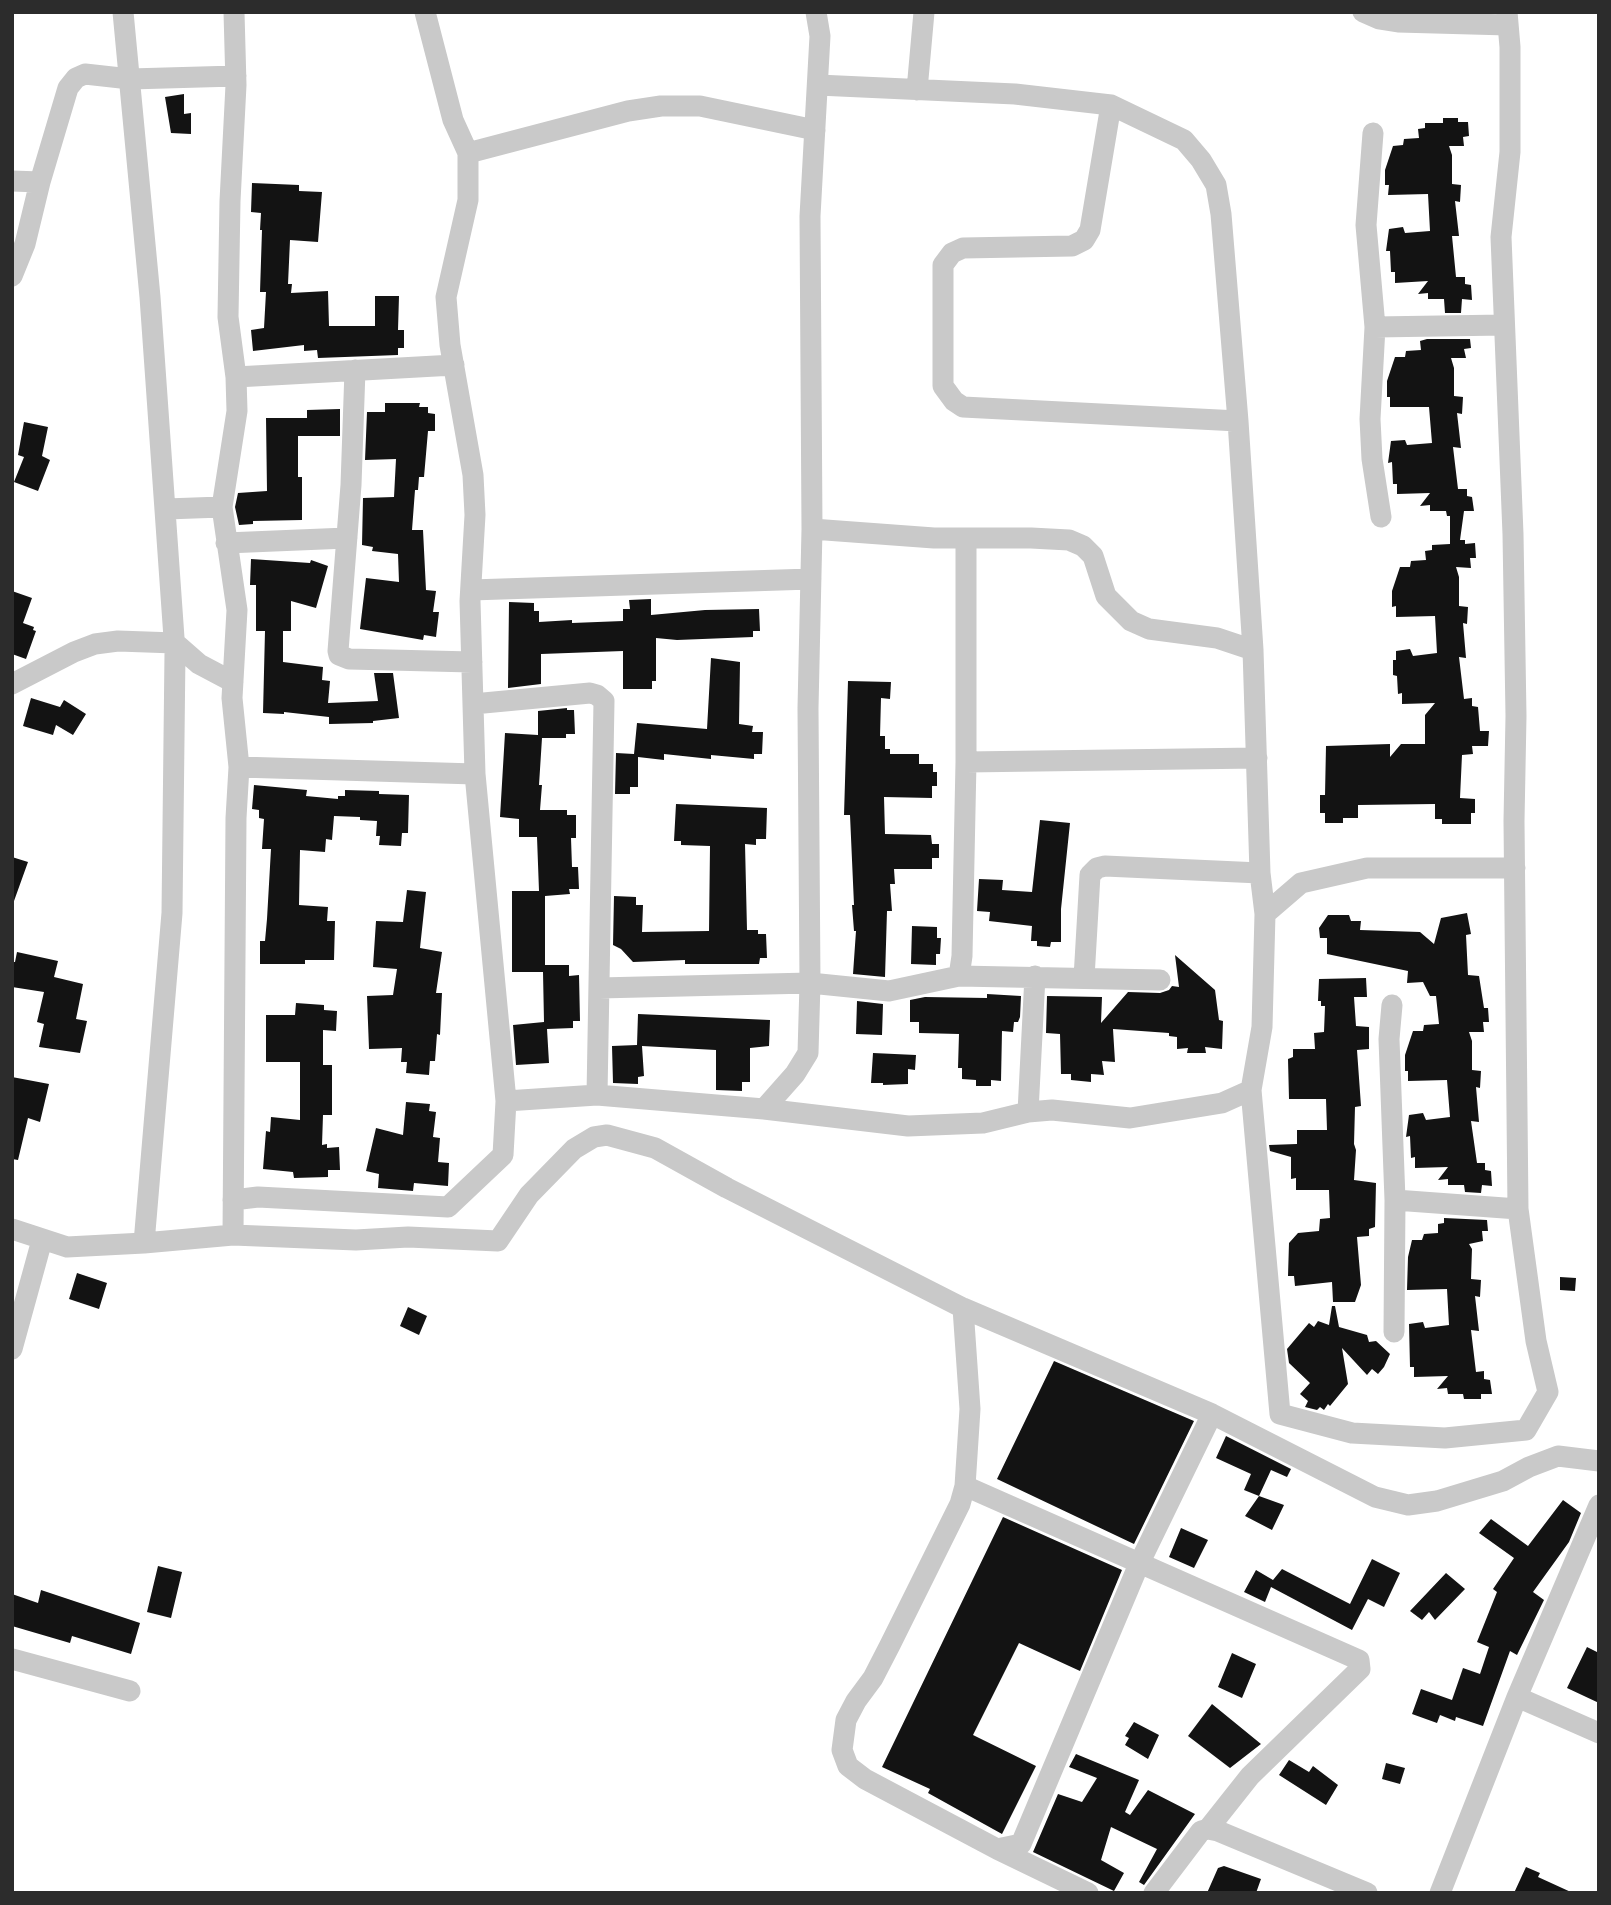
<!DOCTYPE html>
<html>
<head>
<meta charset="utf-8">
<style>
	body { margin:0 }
	#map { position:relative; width:1611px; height:1905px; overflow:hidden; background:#fff; font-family:"IBM Plex Sans",sans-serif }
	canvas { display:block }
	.frame { position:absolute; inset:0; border:14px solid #2c2c2c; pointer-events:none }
</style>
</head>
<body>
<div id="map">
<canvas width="1611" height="1905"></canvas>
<div class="frame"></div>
</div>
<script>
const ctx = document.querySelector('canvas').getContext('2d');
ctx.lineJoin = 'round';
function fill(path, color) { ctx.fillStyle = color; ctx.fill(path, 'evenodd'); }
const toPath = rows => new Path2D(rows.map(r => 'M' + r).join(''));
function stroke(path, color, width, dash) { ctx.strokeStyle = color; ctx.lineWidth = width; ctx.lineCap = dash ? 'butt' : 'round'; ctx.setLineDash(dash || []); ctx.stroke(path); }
const building = toPath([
	[184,94,184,114,191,113,191,134,171,133,165,97],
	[1443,118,1458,118,1458,122,1468,122,1469,136,1463,137,1464,146,1449,146,1452,155,1452,184,1461,185,1460,202,1455,201,1459,236,1452,236,1456,277,1465,277,1465,284,1471,285,1472,300,1462,299,1461,313,1445,313,1444,299,1428,299,1428,293,1418,294,1428,281,1395,283,1395,272,1391,272,1390,251,1386,251,1389,229,1403,227,1405,233,1430,231,1428,194,1388,195,1389,185,1385,185,1385,170,1393,146,1403,145,1404,139,1419,138,1418,129,1425,128,1425,123,1443,123],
	[252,183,299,185,299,191,322,192,318,242,290,240,288,284,292,284,291,293,328,291,329,326,375,326,375,296,399,296,398,330,404,330,404,348,398,348,398,355,318,358,317,350,304,351,304,345,253,351,251,330,264,328,266,292,260,292,262,230,260,230,261,213,251,212],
	[1427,339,1470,339,1471,348,1464,349,1466,358,1451,358,1454,368,1454,396,1463,397,1462,414,1457,413,1461,448,1453,447,1458,489,1467,489,1467,496,1472,497,1474,511,1464,511,1460,540,1465,540,1465,544,1475,543,1476,558,1470,558,1471,568,1456,567,1459,577,1459,606,1468,607,1467,624,1463,623,1466,658,1459,657,1464,699,1472,698,1472,706,1478,707,1480,731,1489,731,1488,746,1472,746,1473,754,1462,755,1460,798,1475,799,1475,813,1471,813,1471,824,1442,824,1442,819,1435,819,1435,804,1358,805,1358,818,1343,818,1343,823,1325,823,1325,813,1320,813,1320,795,1325,795,1326,746,1390,744,1390,757,1401,744,1425,744,1425,715,1435,703,1402,704,1402,693,1398,694,1397,676,1393,675,1393,660,1396,660,1396,651,1410,649,1413,656,1437,653,1435,616,1396,617,1396,606,1392,607,1392,591,1400,567,1410,567,1411,561,1426,560,1425,551,1432,550,1432,545,1450,544,1450,516,1447,516,1446,511,1430,511,1430,505,1420,506,1430,493,1397,494,1397,484,1393,484,1392,462,1388,463,1391,441,1405,440,1407,445,1432,443,1429,407,1390,407,1390,397,1387,397,1387,381,1395,357,1405,357,1406,351,1421,350,1420,341],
	[385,403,420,403,419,407,428,407,428,413,435,414,435,431,428,431,424,477,419,477,418,490,415,490,412,530,423,530,426,590,436,591,433,612,439,612,436,637,424,635,423,640,360,629,366,578,399,582,398,554,372,551,373,547,362,545,363,498,394,497,396,459,365,460,367,412,385,412],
	[340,409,340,436,298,436,298,477,302,477,302,520,253,521,253,524,239,525,235,507,238,493,267,491,266,418,307,418,307,410],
	[24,422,48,427,42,456,50,460,38,491,14,482,24,457,18,455],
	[251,559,310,563,311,560,328,566,316,608,291,601,291,631,283,631,283,662,323,667,322,680,330,681,328,703,378,701,374,673,393,673,399,718,373,721,373,723,329,724,329,717,284,712,284,714,263,713,265,631,256,631,256,585,250,585],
	[12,591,32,598,23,623,34,627,33,630,36,631,26,659,12,654],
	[651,599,651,615,705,610,759,609,760,631,753,631,753,637,677,640,656,638,656,681,652,681,652,689,623,689,623,651,541,654,541,684,508,688,509,602,534,603,534,611,539,611,539,622,572,620,572,623,623,621,623,609,630,609,629,600],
	[711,658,740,662,739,724,753,726,752,732,763,732,762,754,754,754,754,759,711,755,711,759,664,754,664,760,638,757,638,787,630,787,630,794,615,794,616,753,634,754,637,723,707,729],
	[848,681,891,682,890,699,881,698,880,736,885,736,885,749,890,749,890,754,919,754,919,764,933,764,933,772,937,772,937,786,932,786,932,798,884,797,885,834,931,835,932,844,939,844,939,858,932,858,932,869,894,869,895,884,890,884,892,911,887,911,885,977,853,974,856,931,854,931,852,905,854,905,850,815,844,815],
	[31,698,60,707,64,700,86,714,73,735,56,725,53,735,23,726],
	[567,708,567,710,574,710,575,734,566,734,566,738,542,738,539,785,542,785,540,810,567,810,567,815,576,815,576,838,571,838,572,867,578,867,579,889,569,889,570,894,545,896,545,965,569,965,569,976,579,975,580,1021,573,1021,573,1028,547,1029,549,1063,516,1065,513,1025,544,1022,543,972,512,972,512,891,539,891,537,837,519,837,519,819,500,817,505,733,538,735,538,711],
	[254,785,307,790,306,796,338,799,338,796,345,796,345,790,379,791,379,794,409,795,408,833,402,833,401,846,379,845,380,836,376,836,377,821,360,820,360,817,334,816,332,840,326,839,325,852,300,850,299,905,328,907,327,921,335,921,334,960,305,960,305,964,260,964,260,941,265,941,267,919,271,849,262,849,264,819,259,818,259,810,252,809],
	[676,804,767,808,766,839,756,839,756,845,745,844,747,930,758,930,758,934,766,934,767,958,760,958,759,964,685,964,685,960,633,962,621,949,613,945,614,896,636,897,636,905,643,905,642,932,709,931,710,846,681,845,681,841,674,841],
	[1040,820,1070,823,1061,909,1061,942,1051,942,1050,947,1037,946,1037,941,1031,941,1032,926,989,921,990,912,977,911,979,879,1003,880,1002,890,1032,892],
	[12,857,28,862,14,901,12,900],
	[407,890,426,892,420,948,442,952,436,993,442,993,440,1035,437,1034,435,1061,430,1061,429,1075,406,1073,407,1062,401,1062,402,1048,369,1049,367,996,393,995,397,969,373,967,376,921,403,922],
	[1467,913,1471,934,1466,935,1468,975,1479,976,1484,1008,1488,1008,1489,1022,1483,1022,1484,1032,1469,1032,1472,1041,1472,1070,1481,1071,1480,1088,1476,1087,1479,1122,1471,1121,1477,1163,1485,1163,1485,1170,1491,1171,1492,1186,1482,1185,1481,1193,1465,1192,1464,1185,1448,1185,1448,1179,1438,1180,1448,1167,1415,1168,1415,1157,1411,1158,1410,1136,1406,1137,1409,1115,1423,1113,1426,1120,1450,1117,1447,1080,1408,1081,1408,1071,1405,1071,1405,1055,1413,1031,1423,1031,1424,1025,1439,1024,1436,996,1430,996,1423,982,1407,983,1408,971,1327,954,1327,938,1320,938,1319,928,1328,915,1349,915,1351,921,1361,921,1360,930,1420,932,1434,944,1441,918],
	[912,926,937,927,937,938,941,938,940,954,936,954,936,965,911,964],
	[17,952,58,961,54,977,83,984,76,1019,87,1021,80,1053,39,1047,44,1024,37,1022,44,992,12,987,12,962,15,962],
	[1175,955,1215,990,1219,1020,1223,1021,1222,1049,1205,1047,1206,1053,1187,1053,1188,1048,1177,1049,1177,1037,1169,1036,1169,1033,1113,1029,1115,1062,1102,1061,1104,1075,1091,1074,1091,1082,1071,1080,1071,1074,1061,1074,1060,1034,1046,1033,1047,996,1102,997,1101,1023,1128,992,1160,993,1169,990,1172,986,1179,987],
	[1366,978,1367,997,1354,997,1356,1026,1369,1027,1369,1049,1357,1050,1361,1106,1355,1107,1354,1144,1356,1150,1354,1180,1376,1183,1375,1227,1369,1229,1369,1236,1357,1237,1361,1285,1355,1302,1333,1302,1332,1282,1295,1286,1294,1276,1288,1276,1289,1243,1298,1233,1319,1231,1320,1219,1330,1218,1329,1190,1296,1190,1296,1178,1291,1179,1291,1157,1270,1151,1269,1145,1297,1144,1297,1130,1327,1130,1326,1099,1289,1099,1288,1059,1293,1057,1293,1049,1315,1049,1314,1033,1324,1032,1325,1006,1321,1006,1321,1001,1318,1001,1319,979],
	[987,994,1021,996,1020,1017,1018,1022,1014,1022,1013,1032,1002,1031,1001,1081,991,1080,991,1086,976,1086,976,1080,962,1079,962,1068,958,1068,959,1034,919,1033,919,1022,910,1022,910,1000,925,997,987,998],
	[857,1001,883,1004,882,1035,856,1034],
	[296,1003,324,1005,324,1010,337,1011,336,1031,323,1030,323,1065,332,1065,332,1115,323,1115,322,1145,327,1144,327,1148,339,1147,340,1170,328,1170,328,1177,294,1178,293,1172,263,1169,266,1131,270,1132,271,1117,300,1120,300,1062,266,1062,266,1015,295,1015],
	[638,1014,770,1020,769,1046,750,1048,750,1082,742,1082,742,1091,716,1090,716,1050,642,1046,644,1076,638,1077,638,1084,613,1083,612,1046,637,1045],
	[873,1053,916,1055,915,1070,908,1069,908,1084,883,1085,883,1083,871,1083],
	[12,1077,49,1084,40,1122,28,1118,18,1160,12,1159],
	[406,1102,430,1104,429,1111,436,1112,433,1137,440,1138,438,1162,449,1163,448,1186,414,1183,413,1191,378,1188,379,1174,366,1171,376,1128,403,1135],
	[1444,1218,1487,1220,1488,1231,1482,1231,1483,1241,1469,1244,1472,1249,1471,1279,1481,1280,1480,1297,1475,1296,1479,1331,1471,1330,1476,1372,1484,1371,1484,1379,1490,1380,1492,1394,1481,1394,1481,1399,1464,1399,1463,1394,1448,1394,1447,1388,1437,1389,1448,1376,1414,1377,1414,1367,1410,1367,1409,1324,1423,1322,1425,1328,1449,1325,1447,1289,1407,1290,1408,1257,1412,1240,1422,1240,1424,1234,1438,1233,1438,1224,1444,1223],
	[77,1273,107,1283,99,1309,69,1299],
	[1560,1277,1576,1278,1575,1291,1560,1290],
	[1332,1306,1335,1306,1339,1327,1367,1335,1369,1342,1376,1341,1390,1354,1384,1367,1378,1374,1372,1369,1367,1375,1342,1348,1348,1384,1330,1406,1328,1404,1324,1410,1320,1407,1317,1410,1305,1407,1308,1401,1300,1394,1310,1383,1289,1363,1287,1349,1309,1323,1314,1327,1318,1321,1329,1325],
	[408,1307,427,1316,419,1335,400,1326],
	[1054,1361,1194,1421,1134,1544,997,1479],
	[1226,1436,1291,1469,1287,1477,1271,1470,1259,1496,1244,1490,1251,1474,1216,1458],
	[1259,1496,1284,1505,1272,1530,1245,1516],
	[1563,1500,1581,1513,1569,1542,1533,1592,1544,1600,1517,1655,1510,1651,1483,1726,1456,1717,1455,1721,1440,1715,1437,1723,1412,1714,1421,1689,1452,1700,1463,1668,1480,1674,1489,1647,1477,1642,1497,1592,1493,1589,1514,1558,1479,1533,1491,1519,1528,1546],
	[1003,1517,1122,1570,1080,1671,1019,1643,973,1735,1036,1766,1002,1834,928,1793,930,1789,882,1767],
	[1181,1528,1208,1540,1194,1568,1169,1557],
	[1372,1559,1400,1573,1384,1607,1368,1599,1352,1630,1271,1587,1265,1602,1244,1592,1256,1570,1273,1580,1282,1569,1350,1604],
	[158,1566,182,1572,171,1618,147,1612],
	[1446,1573,1465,1589,1435,1620,1429,1612,1422,1620,1410,1611],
	[41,1590,140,1623,131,1654,72,1636,70,1643,12,1626,12,1594,38,1603],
	[1587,1647,1599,1653,1599,1703,1567,1688],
	[1232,1653,1256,1664,1242,1698,1218,1687],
	[1212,1704,1261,1744,1230,1768,1188,1736],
	[1134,1722,1159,1735,1148,1759,1125,1745,1129,1738,1125,1736],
	[1076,1754,1139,1780,1125,1812,1130,1815,1148,1790,1195,1814,1144,1885,1139,1882,1157,1849,1111,1827,1101,1860,1124,1873,1114,1891,1033,1852,1058,1794,1082,1802,1097,1778,1069,1767],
	[1289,1760,1309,1772,1313,1766,1338,1785,1326,1805,1279,1775],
	[1386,1763,1405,1768,1400,1784,1382,1779],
	[1224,1866,1261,1879,1256,1893,1207,1893,1218,1868],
	[1526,1867,1540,1873,1538,1877,1573,1893,1514,1893]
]);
const minor = toPath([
	[123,12,150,297,175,652,172,913,144,1243],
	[425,12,453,120,468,153],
	[816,12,820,36,810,216,812,529,808,708,810,983,808,1053,795,1074,764,1109,908,1126,983,1123,1028,1112,1052,1110,1130,1118,1222,1103,1251,1090,1262,1027,1265,914,1301,883,1367,868,1515,868],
	[1363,12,1379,19,1398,22,1508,25],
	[818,85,1015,94,1111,105,1184,140,1201,160,1216,185,1221,214,1238,421,1253,650,1260,873,1265,914],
	[917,90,924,12],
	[1111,105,1090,230,1084,240,1072,246,963,248,952,253,943,265,943,386,954,401,963,407,1238,421],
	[1373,133,1366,225,1375,327,1370,419,1372,459,1381,517],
	[12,181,40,182],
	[12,276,25,244,40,182,68,88,76,78,85,74,130,79,236,76],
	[1375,327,1504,325],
	[355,370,351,485,338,651,339,655,349,659,472,662],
	[236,377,454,365],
	[166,509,222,507],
	[812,529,934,538,1031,538,1069,540,1083,546,1093,556,1106,596,1131,621,1149,629,1217,638,1253,650],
	[966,539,966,762,962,956,959,976,1160,980],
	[226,543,347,538],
	[471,590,811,579],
	[12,684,74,652,95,644,118,641,175,643,199,664,233,682],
	[473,704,590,693,597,695,604,701,597,1095],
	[966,762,1257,758],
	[239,767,475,774],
	[1084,978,1090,875,1097,868,1105,866,1260,873],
	[599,988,810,983,889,991,959,976],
	[1392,1005,1389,1039,1395,1200,1394,1332],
	[1251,1090,1280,1414,1352,1433,1445,1438,1526,1430,1548,1392,1536,1341,1518,1209,1514,821,1516,716,1513,534,1501,237,1510,152,1510,47,1507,12],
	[506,1101,597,1095,764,1109],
	[1028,1112,1035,976],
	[233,1200,258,1197,448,1207,503,1155,506,1101,475,774,470,601,475,515,473,475,450,345,446,297,468,200,468,153,628,111,661,106,700,106,815,130],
	[1395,1200,1518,1209],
	[12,1229,67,1247,144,1243,233,1235,356,1240,408,1237,498,1241,529,1195,574,1149,594,1137,607,1135,655,1148,727,1188,963,1308,1212,1414,1375,1497,1408,1505,1437,1501,1503,1481,1529,1467,1558,1456,1599,1461],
	[233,1235,236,818,239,767,232,698,237,610,222,507,237,411,236,377,228,317,230,201,236,85,234,12],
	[963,1308,970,1409,965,1486,960,1504,890,1645,873,1678,856,1701,846,1720,842,1750,848,1766,865,1779,997,1849],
	[12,1349,42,1240],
	[965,1486,1359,1660,1360,1669,1250,1776,1208,1829],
	[12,1659,130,1691],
	[1517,1697,1599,1733],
	[1088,1893,997,1849,1021,1844,1139,1564,1212,1414],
	[1154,1893,1201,1831,1208,1829,1218,1831,1367,1893],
	[1440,1893,1517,1697,1599,1505]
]);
fill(building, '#131313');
stroke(minor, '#c9c9c9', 21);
</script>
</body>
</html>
